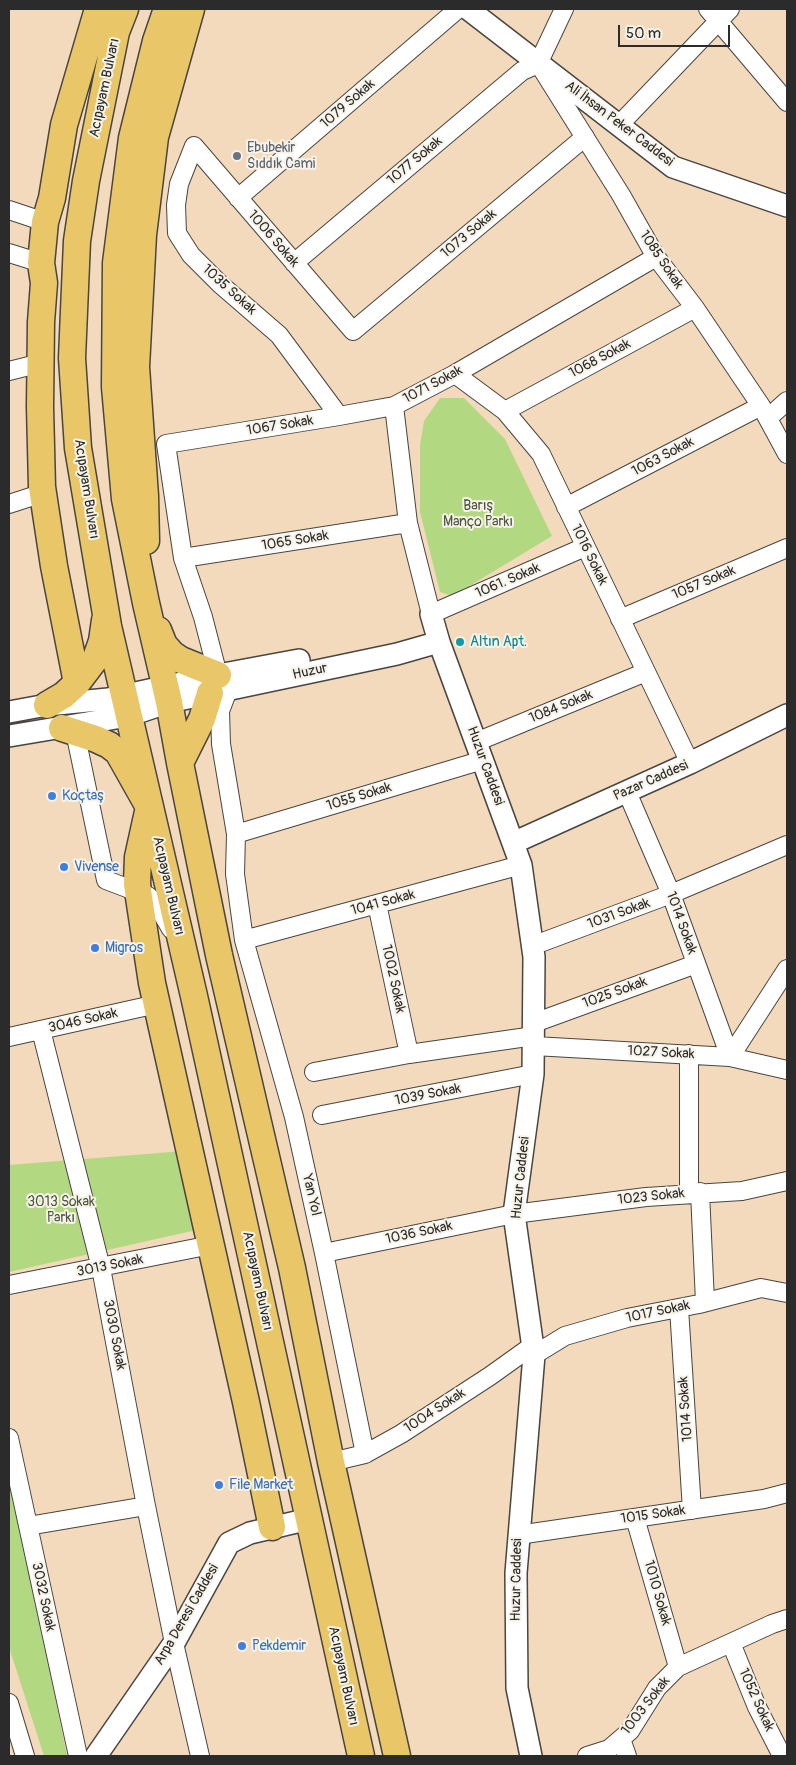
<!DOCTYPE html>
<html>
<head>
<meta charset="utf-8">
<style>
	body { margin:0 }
	#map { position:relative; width:796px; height:1765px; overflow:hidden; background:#f3dabc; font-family:Pangolin,sans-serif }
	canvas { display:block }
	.frame { position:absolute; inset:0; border:10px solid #2b2b2b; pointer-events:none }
	.scale { position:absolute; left:618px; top:25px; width:112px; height:22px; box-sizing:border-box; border:2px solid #2b2b2b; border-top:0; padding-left:6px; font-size:15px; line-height:18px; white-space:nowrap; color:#2b2b2b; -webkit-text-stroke:4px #f7f3e8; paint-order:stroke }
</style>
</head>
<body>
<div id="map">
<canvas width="796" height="1765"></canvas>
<div class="frame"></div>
<div class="scale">50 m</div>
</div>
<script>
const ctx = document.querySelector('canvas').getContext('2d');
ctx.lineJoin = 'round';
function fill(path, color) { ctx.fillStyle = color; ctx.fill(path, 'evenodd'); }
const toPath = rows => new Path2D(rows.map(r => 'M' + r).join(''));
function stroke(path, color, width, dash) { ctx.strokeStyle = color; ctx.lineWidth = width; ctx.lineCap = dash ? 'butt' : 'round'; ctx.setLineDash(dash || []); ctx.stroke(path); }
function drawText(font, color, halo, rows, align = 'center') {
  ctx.font = font + ' Pangolin,sans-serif'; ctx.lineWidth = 4; ctx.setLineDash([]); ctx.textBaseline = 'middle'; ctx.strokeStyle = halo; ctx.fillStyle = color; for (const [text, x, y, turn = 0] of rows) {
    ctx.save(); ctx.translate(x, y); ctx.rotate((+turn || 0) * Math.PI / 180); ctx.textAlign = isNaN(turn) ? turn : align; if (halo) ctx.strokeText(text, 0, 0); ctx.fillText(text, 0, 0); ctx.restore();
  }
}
const green = toPath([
	[440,398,464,398,505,439,552,536,453,596,440,592,420,512,420,445,424,421],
	[183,1151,201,1229,9,1272,9,1165],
	[9,1473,67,1756,44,1756,9,1647]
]);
const minor = toPath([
	[708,9,787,102],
	[538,64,564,9],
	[542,69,621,195,656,257,695,308,761,406,787,454],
	[619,125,730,9],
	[238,198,458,9],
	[9,210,45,222],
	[9,253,41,263],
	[294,263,522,71,538,64],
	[9,371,41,363],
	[455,374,505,411,541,454,690,763],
	[394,406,408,523,431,614,585,547],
	[505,411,695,308],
	[339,416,279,335,220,284,191,255,177,233,176,205,179,184,194,146,353,331,585,137],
	[768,418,787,401],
	[9,504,43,493],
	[566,507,761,406],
	[183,558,408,523],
	[620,619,787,548],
	[218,675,203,617,183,558,166,444,339,416,394,406,455,374,656,257],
	[228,690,220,711,221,744,236,834,235,874,244,940,294,1117,324,1253,365,1454],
	[75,732,106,880,148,896,156,903,171,929],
	[476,742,646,672],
	[627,792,671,894,730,1057],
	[236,834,483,760],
	[377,904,409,1054],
	[244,940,521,865],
	[532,946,671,894,787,845],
	[534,1023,696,964],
	[41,1030,101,1268,146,1506,174,1643,200,1756],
	[9,1037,157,1004],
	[534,1046,730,1057,787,1070],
	[730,1057,787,969],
	[314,1072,409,1054,534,1036],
	[322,1115,533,1074],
	[700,1192,705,1302],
	[689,1193,689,1054],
	[324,1253,514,1214,646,1197,742,1191,787,1181],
	[9,1285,211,1245],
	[679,1308,692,1510],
	[534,1355,565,1336,627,1318,699,1304,761,1288,787,1293],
	[9,1438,78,1756],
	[331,1462,365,1454,401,1434,490,1376,532,1346],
	[635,1518,678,1667],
	[28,1526,146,1506],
	[518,1535,764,1499,787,1493],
	[731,1643,757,1707,782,1756],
	[9,1703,25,1756],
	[621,1739,627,1756],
	[587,1756,609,1749,630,1731,657,1688,678,1667,772,1624,787,1619]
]);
const tertiary = toPath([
	[468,9,673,167,787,206],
	[431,614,439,642,521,865,534,957,533,1074,514,1214,534,1355,516,1573,517,1688,531,1756],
	[9,712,47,705,108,699,218,675,299,660],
	[9,736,128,716,169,702,397,654,439,642],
	[513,843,690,763,787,715],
	[96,1756,174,1643,229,1543,250,1533,309,1519]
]);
const primary = toPath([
	[125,9,116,32,86,181,77,241,72,358,78,448,108,626,194,996,361,1756],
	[167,9,156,41,132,138,116,263,115,387,125,499,146,603,169,702,180,763,219,955,292,1268,331,1462,397,1756],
	[146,541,145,496,136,367,143,235,155,137,191,9],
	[158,630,164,645,172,654,181,660,218,675],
	[77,683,54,566,42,487,40,407,41,322,44,283,41,263,45,222,52,198,64,125,98,9],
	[47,705,64,695,77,683,96,658,102,641,105,620],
	[62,728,96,739,109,745,118,752,149,807,138,857,137,884,152,983,246,1402,272,1527],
	[180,763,202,719,210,693]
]);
const markers = [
	[237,156,5,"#6b7280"],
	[460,642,5,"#0f9aa8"],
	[52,796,5,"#3f7fe0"],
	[64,867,5,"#3f7fe0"],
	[95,948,5,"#3f7fe0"],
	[219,1485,5,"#3f7fe0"],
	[242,1646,5,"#3f7fe0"]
];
const streetNames = [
	["Acıpayam Bulvarı",105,88,-78],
	["1079 Sokak",348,104,-41],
	["Ali İhsan Peker Caddesi",619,124,37],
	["1077 Sokak",415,161,-40],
	["1073 Sokak",469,234,-40],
	["1006 Sokak",273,239,49],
	["1085 Sokak",661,260,56],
	["1035 Sokak",229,290,42],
	["1068 Sokak",600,359,-28],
	["1071 Sokak",433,385,-28],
	["1067 Sokak",280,426,-9],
	["1063 Sokak",663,457,-28],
	["Acıpayam Bulvarı",86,489,81],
	["1065 Sokak",295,541,-9],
	["1016 Sokak",589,555,64],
	["1061. Sokak",508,581,-23],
	["1057 Sokak",704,583,-23],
	["Huzur",310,672,-12],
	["1084 Sokak",561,707,-22],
	["Huzur Caddesi",485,766,70],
	["Pazar Caddesi",651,781,-24],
	["1055 Sokak",359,797,-17],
	["Acıpayam Bulvarı",168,886,77],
	["1041 Sokak",383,903,-15],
	["1031 Sokak",619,914,-20],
	["1014 Sokak",681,923,70],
	["1002 Sokak",393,979,78],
	["1025 Sokak",615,993,-20],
	["3046 Sokak",83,1021,-13],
	["1027 Sokak",661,1053,3],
	["1039 Sokak",428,1095,-11],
	["Huzur Caddesi",521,1178,-84],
	["Yan Yol",311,1195,77],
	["1023 Sokak",651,1197,-6],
	["1036 Sokak",419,1233,-12],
	["3013 Sokak",110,1266,-11],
	["Acıpayam Bulvarı",257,1281,78],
	["1017 Sokak",658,1312,-12],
	["3030 Sokak",114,1335,79],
	["1014 Sokak",686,1409,-94],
	["1004 Sokak",435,1411,-33],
	["1015 Sokak",653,1515,-8],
	["Huzur Caddesi",517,1580,-89],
	["1010 Sokak",657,1593,74],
	["3032 Sokak",43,1597,78],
	["Arpa Deresi Caddesi",187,1615,-60],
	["Acıpayam Bulvarı",343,1676,78],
	["1052 Sokak",756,1700,66],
	["1003 Sokak",646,1706,-52]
];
const worshipNames = [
	["Ebubekir",247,148],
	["Sıddık Cami",247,164]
];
const parkNames = [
	["Barış",478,506],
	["Manço Parkı",478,522],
	["3013 Sokak",61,1202],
	["Parkı",61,1218]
];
const cultureNames = [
	["Altın Apt.",470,642]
];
const shopNames = [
	["Koçtaş",62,796],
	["Vivense",74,867],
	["Migros",105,948],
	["File Market",229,1485],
	["Pekdemir",252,1646]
];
fill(green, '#b2d982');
stroke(minor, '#494541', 20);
stroke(tertiary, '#494541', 24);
stroke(primary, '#494541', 29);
stroke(minor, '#fff', 18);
stroke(tertiary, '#fff', 21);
stroke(primary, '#e9c769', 26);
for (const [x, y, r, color] of markers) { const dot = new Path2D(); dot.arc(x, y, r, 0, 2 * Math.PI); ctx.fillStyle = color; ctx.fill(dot); stroke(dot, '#f7f3e8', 2); }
drawText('14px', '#2b2b2b', '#f7f3e8', streetNames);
drawText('14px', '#5b616d', '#f7f3e8', worshipNames, 'left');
drawText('14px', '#4d5641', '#f7f3e8', parkNames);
drawText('14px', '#0d838f', '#f7f3e8', cultureNames, 'left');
drawText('14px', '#366cbe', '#f7f3e8', shopNames, 'left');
</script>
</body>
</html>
